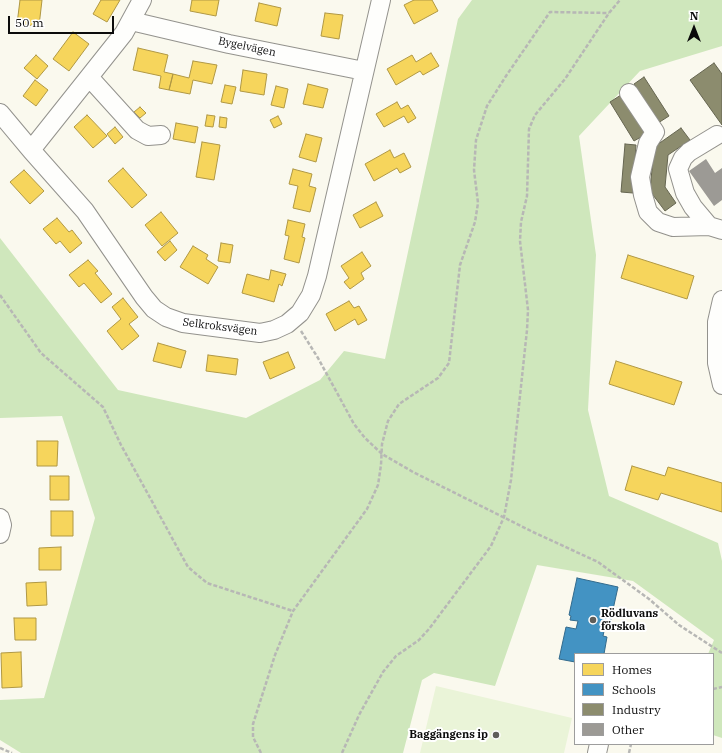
<!DOCTYPE html>
<html>
<head>
<meta charset="utf-8">
<style>
	body { margin:0 }
	#map { position:relative; width:722px; height:753px; overflow:hidden; background:#faf9ee; font-family:"IBM Plex Serif",serif }
	canvas { display:block }
	.legend { position:absolute; left:574px; top:653px; width:140px; height:92px; box-sizing:border-box; background:#fff; border:1px solid #9d9d9d; margin:0; padding:5px 7px; list-style:none; font-size:12px; color:#0b0b0b }
	.legend li { display:flex; align-items:center; gap:8px; height:20px }
	.legend b { width:20px; border:1px solid #9d9d9d }
	.north { position:absolute; left:674px; top:8px; width:40px; height:40px; -webkit-text-stroke:3px #fff; paint-order:stroke; rotate:0deg; font-size:11px; font-weight:700; line-height:16px; text-align:center; color:#0b0b0b }
	.north::after { content:''; display:block; margin:auto; width:14px; height:18px; background:#0b0b0b; clip-path:polygon(50% 0,100% 100%,50% 72%,0 100%) }
	.scale { position:absolute; left:8px; top:16px; width:106px; height:18px; box-sizing:border-box; border:2px solid #0b0b0b; border-top:0; padding-left:5px; font-size:12px; line-height:14px; white-space:nowrap; color:#0b0b0b; -webkit-text-stroke:3px #fff; paint-order:stroke }
</style>
</head>
<body>
<div id="map">
<canvas width="722" height="753"></canvas>
<ul class="legend">
<li><b style="height:11px;background:#f6d55c"></b>Homes</li>
<li><b style="height:11px;background:#4393c3"></b>Schools</li>
<li><b style="height:11px;background:#8c8c6e"></b>Industry</li>
<li><b style="height:11px;background:#9c9a95"></b>Other</li>
</ul>
<div class="north">N</div>
<div class="scale">50 m</div>
</div>
<script>
const ctx = document.querySelector('canvas').getContext('2d');
ctx.lineJoin = 'round';
function fill(path, color) { ctx.fillStyle = color; ctx.fill(path, 'evenodd'); }
const toPath = rows => new Path2D(rows.map(r => 'M' + r).join(''));
function stroke(path, color, width, dash) { ctx.strokeStyle = color; ctx.lineWidth = width; ctx.lineCap = dash ? 'butt' : 'round'; ctx.setLineDash(dash || []); ctx.stroke(path); }
function drawText(font, color, halo, rows, align = 'center') {
  ctx.font = font + ' "IBM Plex Serif",serif'; ctx.lineWidth = 4; ctx.setLineDash([]); ctx.textBaseline = 'middle'; ctx.strokeStyle = halo; ctx.fillStyle = color; for (const [text, x, y, turn = 0] of rows) {
    ctx.save(); ctx.translate(x, y); ctx.rotate((+turn || 0) * Math.PI / 180); ctx.textAlign = isNaN(turn) ? turn : align; if (halo) ctx.strokeText(text, 0, 0); ctx.fillText(text, 0, 0); ctx.restore();
  }
}
const forest = toPath([
	[472,0,722,0,722,46,640,71,579,136,596,255,588,410,609,496,718,543,722,561,722,738,713,735,713,654,708,654,714,640,633,581,537,565,495,686,434,673,422,680,403,753,21,753,0,740,0,700,44,698,95,518,62,416,0,418,0,238,118,390,246,418,320,380,344,351,385,359,458,19]
]);
const pitch = toPath([
	[436,686,572,718,564,753,420,753]
]);
const homes = toPath([
	[20,0,42,0,39,26,17,24,20,0],
	[101,0,120,0,107,22,93,14,101,0],
	[192,0,219,0,216,16,190,11,192,0],
	[414,0,432,0,438,11,414,24,404,5,414,0],
	[259,3,281,8,277,26,255,21,259,3],
	[325,13,343,15,339,39,321,36,325,13],
	[73,32,89,44,69,71,53,59,73,32],
	[138,48,168,55,164,72,173,74,169,90,159,88,161,76,133,70,138,48],
	[431,53,439,66,423,75,420,71,396,85,387,69,412,55,416,62,431,53],
	[36,55,48,66,37,79,24,68,36,55],
	[193,61,217,65,212,84,193,80,190,94,169,90,173,74,189,78,193,61],
	[243,70,267,74,264,95,240,91,243,70],
	[35,80,48,90,36,106,23,96,35,80],
	[308,84,328,89,323,108,303,104,308,84],
	[225,85,236,87,232,104,221,102,225,85],
	[276,86,288,89,284,108,271,105,276,86],
	[397,102,401,109,408,105,416,118,408,123,404,116,384,127,376,114,397,102],
	[140,107,146,113,140,118,134,112,140,107],
	[87,115,107,136,93,148,74,127,87,115],
	[207,115,215,116,213,127,205,126,207,115],
	[278,116,282,124,274,128,270,120,278,116],
	[220,117,227,118,226,128,219,127,220,117],
	[176,123,198,127,195,143,173,139,176,123],
	[115,127,123,137,115,144,107,134,115,127],
	[306,134,322,138,316,162,299,157,306,134],
	[202,142,220,145,214,180,196,177,202,142],
	[390,150,394,158,404,153,411,167,400,173,397,168,374,181,365,164,390,150],
	[123,168,147,195,132,208,108,181,123,168],
	[293,169,312,174,309,186,316,188,310,212,293,208,298,186,289,184,293,169],
	[24,170,44,191,30,204,10,182,24,170],
	[376,202,383,216,360,228,353,215,376,202],
	[161,212,178,233,162,246,145,225,161,212],
	[57,218,69,232,72,230,82,243,70,253,60,241,56,244,43,229,57,218],
	[288,220,305,224,302,237,305,238,299,263,284,259,289,236,285,235,288,220],
	[170,241,177,250,165,261,157,252,170,241],
	[221,243,233,245,230,263,218,261,221,243],
	[193,246,208,255,206,259,218,267,208,284,180,267,193,246],
	[362,252,371,266,361,273,364,279,350,289,344,282,349,278,341,266,362,252],
	[628,255,694,276,687,299,621,278,628,255],
	[88,260,98,271,95,273,112,294,101,303,84,283,79,287,69,275,88,260],
	[271,270,286,274,282,286,279,284,274,302,242,293,247,274,269,280,271,270],
	[123,298,138,317,129,324,139,336,122,350,107,331,121,319,112,307,123,298],
	[349,301,354,308,359,306,367,320,358,325,355,319,335,331,326,314,349,301],
	[158,343,186,351,181,368,153,361,158,343],
	[288,352,295,368,270,379,263,362,288,352],
	[208,355,238,359,236,375,206,371,208,355],
	[616,361,682,382,674,405,609,384,616,361],
	[37,441,58,441,57,466,37,466,37,441],
	[632,466,665,476,668,467,722,483,722,512,661,493,658,500,625,490,632,466],
	[50,476,69,476,69,500,50,500,50,476],
	[51,511,73,511,73,536,51,536,51,511],
	[61,547,61,570,39,570,39,548,61,547],
	[46,582,47,605,27,606,26,583,46,582],
	[14,618,36,618,36,640,15,640,14,618],
	[21,652,22,687,2,688,1,653,21,652]
]);
const schools = toPath([
	[577,578,618,587,610,623,606,622,603,636,607,637,604,654,575,654,575,662,559,659,566,627,576,629,578,621,570,620,571,616,569,615,577,578]
]);
const industry = toPath([
	[714,63,722,74,722,125,690,80,714,63],
	[644,77,669,116,658,123,634,84,644,77],
	[621,95,646,134,634,141,610,102,621,95],
	[681,128,690,140,668,155,665,187,676,203,665,211,650,191,654,147,681,128],
	[625,144,636,145,633,193,621,192,625,144]
]);
const building = toPath([
	[706,159,715,173,722,168,722,200,714,206,689,171]
]);
const path = toPath([
	[0,295,41,353,103,407,121,445,188,567,207,583,293,611],
	[301,331,318,358,354,424,365,438,382,454,413,472,533,532,598,562,649,599,679,625,722,653],
	[713,689,722,687],
	[0,748,12,753],
	[261,753,253,737,253,724,275,655,293,611,367,509,378,485,381,465,382,444,388,421,399,404,438,378,449,363,460,265,475,222,478,203,474,170,476,140,487,106,506,76,550,12,609,13],
	[342,753,359,715,383,672,396,656,419,640,429,629,491,546,504,517,511,480,527,330,528,310,520,241,521,222,527,196,529,129,535,115,565,79,609,13,620,0],
	[629,753,631,744]
]);
const minor = toPath([
	[142,0,124,33,31,150,85,211,144,297,154,309,166,317,183,323,260,333,274,330,287,324,300,313,311,295,317,276,381,0],
	[131,21,229,44,364,71],
	[89,77,137,130,148,136,161,135],
	[629,93,655,132,648,143,640,177,643,195,648,212,658,222,673,227,709,226,722,230],
	[0,113,31,150],
	[709,226,693,207,685,193,678,169,683,158,689,152,717,135],
	[722,300,717,322,717,363,722,385],
	[0,518,2,525,0,534],
	[597,753,599,744]
]);
const markers = [
	[593,620,4,"#5f5e5a"],
	[496,735,4,"#5f5e5a"]
];
const streetNames = [
	["Bygelvägen",247,47,12],
	["Selkroksvägen",220,327,7]
];
const poiNames = [
	["Rödluvans",601,614],
	["förskola",601,627],
	["Baggängens ip",488,735,"right"]
];
fill(forest, '#cfe7bc');
fill(pitch, '#eaf4d8');
fill(homes, '#f6d55c');
stroke(homes, '#b09844', 1);
fill(schools, '#4393c3');
stroke(schools, '#326a8c', 1);
fill(industry, '#8c8c6e');
stroke(industry, '#656550', 1);
fill(building, '#9c9a95');
stroke(minor, '#93928d', 20);
stroke(path, '#b7b7b5', 2.5, [4, 2]);
stroke(minor, '#fefefc', 18);
for (const [x, y, r, color] of markers) { const dot = new Path2D(); dot.arc(x, y, r, 0, 2 * Math.PI); ctx.fillStyle = color; ctx.fill(dot); stroke(dot, '#fff', 1.5); }
drawText('11px', '#0b0b0b', '#fff', streetNames);
drawText('bold 11px', '#0b0b0b', '#fff', poiNames, 'left');
</script>
</body>
</html>
